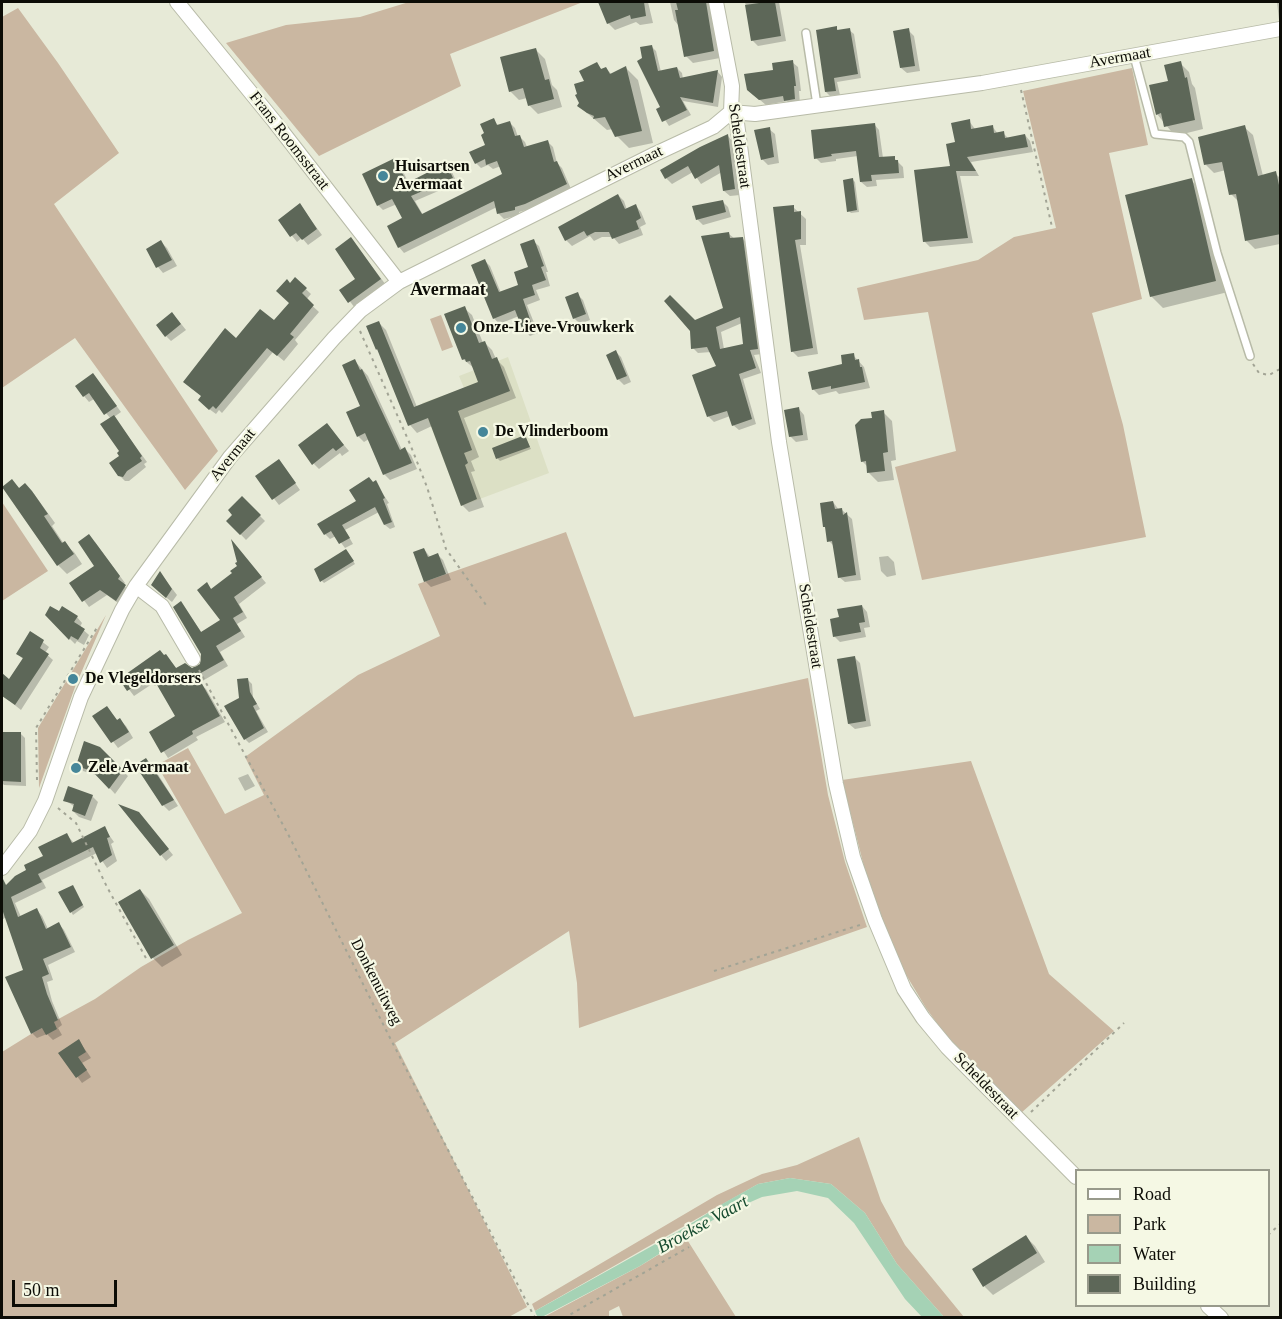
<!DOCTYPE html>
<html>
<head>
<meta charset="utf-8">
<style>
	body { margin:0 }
	#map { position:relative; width:1282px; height:1319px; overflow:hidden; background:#e7ead7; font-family:"Times New Roman",serif }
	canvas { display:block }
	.frame { position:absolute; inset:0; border:3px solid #0c0c06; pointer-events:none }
	.legend { position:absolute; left:1075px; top:1169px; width:195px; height:138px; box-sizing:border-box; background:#f5f8e4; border:2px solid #989a8b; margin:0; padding:8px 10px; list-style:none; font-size:18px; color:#0c0c06 }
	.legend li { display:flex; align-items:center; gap:12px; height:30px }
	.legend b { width:30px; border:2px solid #989a8b }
	.scale { position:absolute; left:12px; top:1280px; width:105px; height:27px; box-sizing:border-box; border:3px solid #0c0c06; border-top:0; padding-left:8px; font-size:18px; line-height:21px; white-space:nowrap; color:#0c0c06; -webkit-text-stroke:4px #f5f8e4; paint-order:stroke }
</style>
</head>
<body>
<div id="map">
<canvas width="1282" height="1319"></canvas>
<div class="frame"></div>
<ul class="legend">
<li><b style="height:8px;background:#fff"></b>Road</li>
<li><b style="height:16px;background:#cab7a1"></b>Park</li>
<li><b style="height:16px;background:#a5d2b5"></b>Water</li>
<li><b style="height:16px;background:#5d6758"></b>Building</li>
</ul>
<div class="scale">50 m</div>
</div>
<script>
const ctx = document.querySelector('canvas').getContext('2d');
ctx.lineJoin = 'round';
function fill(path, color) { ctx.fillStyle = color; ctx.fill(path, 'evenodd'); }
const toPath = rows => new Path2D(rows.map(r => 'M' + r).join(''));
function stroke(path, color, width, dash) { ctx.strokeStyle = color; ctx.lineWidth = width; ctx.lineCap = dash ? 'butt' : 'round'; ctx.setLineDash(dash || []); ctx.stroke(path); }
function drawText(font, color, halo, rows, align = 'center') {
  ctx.font = font + ' "Times New Roman",serif'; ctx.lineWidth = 4.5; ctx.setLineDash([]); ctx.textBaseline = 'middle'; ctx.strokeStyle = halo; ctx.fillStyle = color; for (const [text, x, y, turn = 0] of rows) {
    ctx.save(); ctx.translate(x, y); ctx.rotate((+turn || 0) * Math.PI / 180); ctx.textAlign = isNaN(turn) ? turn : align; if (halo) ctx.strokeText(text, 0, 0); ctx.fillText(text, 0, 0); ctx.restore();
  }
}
const built = toPath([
	[508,357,549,473,461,506,422,403,464,388,459,376]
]);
const green = toPath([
	[409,2,583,2,450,54,461,86,319,156,226,43,286,25,360,17],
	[18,8,58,63,119,153,54,204,218,451,185,490,75,338,2,388,2,17],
	[1132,68,1148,145,1109,153,1142,299,1092,313,1123,425,1146,537,922,580,895,467,956,451,928,312,864,320,857,288,978,260,1014,237,1056,228,1023,91],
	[441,315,453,347,442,351,430,319],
	[2,502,48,571,2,601],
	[566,532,634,717,808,678,828,795,845,862,867,927,579,1028,577,983,569,931,395,1043,527,1307,507,1318,2,1318,2,1052,31,1034,95,999,141,967,188,940,242,913,157,765,188,748,225,814,264,795,245,757,358,675,440,636,418,584],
	[106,615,75,687,39,788,38,728],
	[971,761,1049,974,1114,1031,1021,1113,944,1033,926,1008,905,973,879,917,870,890,842,780],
	[859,1137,881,1201,905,1245,964,1317,944,1317,897,1264,865,1213,831,1184,790,1178,758,1184,535,1311,532,1304,717,1195,762,1174,797,1165],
	[686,1238,736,1317,623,1317,619,1306,609,1311,609,1317,542,1318,640,1266]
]);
const water = toPath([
	[790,1178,831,1184,865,1213,897,1264,944,1317,922,1317,905,1299,854,1223,828,1198,797,1191,762,1197,721,1215,640,1266,542,1317,538,1317,536,1314,535,1311,679,1231,724,1203,758,1184]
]);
const shadow = toPath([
	[600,2,648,2,653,23,640,25,636,22,615,30,608,23],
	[670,2,710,2,720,58,693,63,686,56,679,26,674,20],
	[745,2,779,2,786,41,758,46,753,41],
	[1277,2,1280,2,1280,21,1279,20],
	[836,28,840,32,849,30,854,34,861,78,837,82,840,95,830,96,826,92],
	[908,30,914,36,920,71,907,73,901,68],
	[651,46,656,51,661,72,677,68,682,73,683,79,718,72,722,77,718,107,683,101,691,115,669,126,658,109,662,107,644,59],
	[536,50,545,59,552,85,557,90,562,107,538,114,529,105,527,98,519,100,510,91],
	[792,62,798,67,801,91,799,91,800,104,791,106,787,101,766,105,754,95,775,71],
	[1180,63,1189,72,1192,84,1195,88,1203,129,1175,136,1157,114,1170,82],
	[597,64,602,70,606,68,612,75,626,68,638,80,653,143,629,148,617,136,613,129,607,130,579,106,586,81],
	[493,120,499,126,509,122,515,128,518,137,520,137,525,142,527,147,548,142,553,147,557,163,562,168,571,189,530,209,519,212,519,215,504,219,499,214,497,207,404,253,399,247,389,227,404,219,397,204,383,210,378,205,395,159,400,165,409,184,446,165,451,170,457,183,415,201,423,215,504,174,501,166,493,169,488,165,481,168,476,163,487,145],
	[969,121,975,129,992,126,998,134,1003,133,1009,139,1025,135,1030,141,1033,152,971,162,979,176,960,176,973,243,930,247,925,242,952,167,957,143],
	[874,124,879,130,883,158,894,158,903,167,904,178,876,180,877,186,867,187,861,182,858,156,836,159,836,161,821,163,816,158],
	[1244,127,1253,135,1263,176,1275,173,1280,178,1280,244,1255,249,1247,241,1239,202,1231,194,1226,170,1214,173,1206,165],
	[769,129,775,134,779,163,768,165,762,159],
	[728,136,733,142,740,195,730,196,724,191,722,172,701,184,693,172,672,184,666,178,662,170],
	[853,180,855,182,859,212,851,213,849,211],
	[1191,180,1203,192,1228,292,1163,308,1151,296],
	[618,195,624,201,627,210,636,206,641,212,646,224,640,227,643,235,619,244,613,237,602,237,594,241,590,236,572,246,566,240],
	[723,202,728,207,731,217,703,225,697,219],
	[300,205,322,235,308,245,302,238,297,242,280,221],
	[793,207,806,219,806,245,800,245,818,354,798,357,792,351],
	[729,234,735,239,742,238,747,243,762,354,754,355,761,373,743,379,756,424,739,430,733,425,730,416,714,422,709,417,694,376,718,367,711,352,698,353,693,348,695,321,725,309],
	[742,323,744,345,724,349,721,332],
	[351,239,386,285,355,308,341,290,357,279],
	[533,241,539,246,548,272,546,272,550,286,536,290,540,300,527,305,538,333,530,336,525,331,519,316,499,324,494,318,485,261,490,266,501,293,520,286,530,268],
	[161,242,167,248,177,266,163,273,158,267],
	[295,279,311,294,306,300,319,312,295,340,298,344,284,361,273,352,222,413,219,410,216,414,205,406,236,340,274,322,291,303,290,285],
	[577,294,583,300,590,320,580,324,574,318],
	[464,308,472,315,483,343,485,343,492,350,496,359,504,367,516,398,464,418,479,457,471,461,475,471,471,472,484,507,469,512,462,505,432,426,417,433,410,425,378,322,386,330,417,407,480,383,475,369,463,359],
	[178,320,186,330,171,341,166,336],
	[616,352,621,357,631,382,624,385,618,379],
	[853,355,864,367,870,388,839,394,836,391,819,395,813,389,844,366],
	[355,361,368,376,402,450,405,449,411,455,417,469,390,480,384,474,369,439,364,442,358,436,362,407],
	[98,381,121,412,114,417,147,462,144,464,146,467,129,481,125,481,119,475,122,451,111,419,94,399,89,402,84,396],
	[799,409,804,415,808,440,796,442,790,436],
	[883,412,892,421,896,460,891,461,894,480,878,482,869,473,868,467,862,461,873,419],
	[327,425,349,451,342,456,340,453,319,469,314,464],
	[525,437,531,449,500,461,498,459,494,448],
	[284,467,300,490,279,505,257,477],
	[12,481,20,489,34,494,55,523,52,526,64,544,74,552,82,564,67,574,58,565,3,487],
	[375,482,389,503,387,504,395,527,390,529,385,525,379,512,345,530,353,544,345,548,336,536,330,539,325,534],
	[242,498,265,521,246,540,228,521,234,515],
	[833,502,839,510,842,510,852,519,861,580,845,582,839,577,834,546,829,541,827,530,824,526],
	[95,542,125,583,123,585,131,592,122,606,107,595,89,607,71,583,96,566],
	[236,547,266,583,239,604,247,618,237,624,245,637,220,652,228,666,199,683,206,689,225,722,196,737,198,740,168,758,151,732,177,717,158,684,155,686,152,684,134,696,121,679,166,656,177,669,192,670,202,665,202,654,181,603,202,633,223,621,207,584,212,590,234,574,239,566],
	[424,549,430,557,437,554,443,560,451,580,431,587,425,581],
	[348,553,355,564,324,583,322,581],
	[888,556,894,562,896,575,887,577,881,571,879,557],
	[161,574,177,595,172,602,158,591],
	[862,606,867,612,870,627,864,628,866,637,840,642,834,636,840,618],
	[60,613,77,617,82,623,80,627,89,635,84,645,77,641,75,644,46,615],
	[31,633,49,647,45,653,53,660,21,710,2,695,2,675,10,681,24,660,18,654],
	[854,657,860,663,871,726,855,729,849,724],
	[247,679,252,684,253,697,260,709,256,711,268,732,249,743,245,739,241,699],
	[107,708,118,721,120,720,126,726,133,738,118,748,94,716],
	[2,733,20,733,25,738,26,786,4,785,2,783],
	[99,749,128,776,115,794,99,776,83,771,78,765],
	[146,760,152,765,178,806,169,811,163,805],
	[248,774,255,786,245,791,238,778],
	[92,796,98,802,91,821,79,817,73,811,75,807,65,800],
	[144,819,173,855,166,861,161,855],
	[104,828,114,842,111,844,117,861,107,868,97,853,42,880,46,888,15,903,21,917,37,910,42,916,48,929,59,924,64,930,75,952,48,965,53,980,47,982,52,1001,62,1025,58,1028,62,1035,53,1040,47,1034,37,1038,32,1033,25,971,6,917,2,920,2,889,16,877,28,871,67,835,74,843],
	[75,889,84,907,73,915,60,893],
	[140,890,149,899,182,955,162,967,153,958],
	[79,1041,91,1058,82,1063,91,1077,82,1083,60,1053],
	[1026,1237,1035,1246,1045,1262,993,1295,985,1287,974,1270]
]);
const building = toPath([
	[598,2,644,2,646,16,631,19,630,15,607,24],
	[676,2,706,2,714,51,684,57,675,10,678,10],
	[766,2,775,2,781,36,751,41,745,5],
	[837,26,837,30,850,28,858,74,834,78,836,91,825,92,816,30],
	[909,28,915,66,900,68,893,31],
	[652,45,658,71,677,67,680,78,718,70,713,103,680,97,687,110,662,122,656,109,660,107,637,61,642,58,640,47],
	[536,48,545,80,549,79,554,99,528,106,523,88,509,92,500,57],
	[793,60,796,86,794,86,795,99,784,101,783,96,759,100,747,90,744,74,773,70,772,63],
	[1181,61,1185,78,1187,77,1195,120,1164,127,1161,113,1156,115,1149,85,1168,81,1164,65],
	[597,62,601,69,606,67,610,74,626,66,642,131,615,137,605,117,593,119,594,116,587,113,577,106,579,103,575,95,577,94,574,84,584,81,579,71],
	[494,118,497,125,510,121,515,136,520,135,524,147,548,140,554,162,557,161,567,184,525,204,515,207,515,210,497,214,494,201,398,248,387,226,402,218,392,199,377,206,362,174,395,158,407,183,446,163,453,178,411,196,422,214,502,174,497,161,486,165,485,159,475,164,469,152,485,145,481,135,484,133,480,124],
	[970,119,971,129,993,125,994,133,1004,131,1005,138,1025,134,1028,147,967,157,976,171,956,171,968,238,923,242,914,170,950,166,946,144,955,142,951,123],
	[875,123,879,157,895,156,895,160,898,160,899,173,871,175,872,181,860,182,856,151,831,154,832,156,814,159,811,130],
	[1245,125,1258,176,1276,171,1279,185,1281,185,1281,234,1245,241,1236,194,1229,195,1222,162,1204,165,1198,137],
	[770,127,774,157,761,160,754,130],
	[728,134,735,189,723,191,719,165,695,179,688,166,665,179,660,170,700,147],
	[853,178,857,210,847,212,843,180],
	[1192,178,1216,281,1150,297,1125,195],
	[618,194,625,209,636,204,641,218,636,221,639,229,612,239,609,232,595,232,587,236,584,231,565,241,558,227],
	[723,200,726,212,696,220,692,206],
	[300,203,317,229,302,240,296,233,290,237,278,220],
	[794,205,794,212,801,211,801,239,795,240,813,348,791,352,773,207],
	[729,232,730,238,743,237,758,349,750,350,756,368,739,374,752,419,732,426,727,411,707,417,692,375,716,366,707,347,691,349,690,331,664,301,670,295,695,320,723,308,701,236],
	[740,317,743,344,720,349,716,327],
	[351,237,381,279,348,303,339,290,355,279,335,249],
	[534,239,544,266,541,267,546,280,532,285,535,295,523,299,533,328,523,331,515,310,493,319,471,265,485,259,499,292,518,285,514,272,528,267,520,244],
	[161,240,172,260,156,268,146,249],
	[295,277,307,288,302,293,314,305,290,334,294,337,277,356,267,348,216,409,213,406,209,410,198,400,201,396,183,382,225,328,236,338,260,309,274,320,289,303,276,291,287,279,290,283],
	[578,292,586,314,573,319,565,297],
	[465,306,479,343,485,341,492,359,497,357,510,391,458,411,472,450,464,453,468,463,465,465,477,499,461,506,428,418,408,426,377,349,376,350,366,326,379,321,414,407,478,382,470,361,466,362,465,359,462,360,444,314],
	[172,312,181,324,165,337,156,325],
	[616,350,627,376,617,380,606,355],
	[854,353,855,360,859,359,860,367,862,367,865,382,831,389,831,386,812,390,808,372,842,364,841,355],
	[355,359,360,370,362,369,400,450,405,447,412,463,383,475,365,433,357,437,346,412,360,406,342,365],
	[93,373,117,406,104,415,89,393,83,397,75,386],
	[799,407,803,435,789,437,784,410],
	[884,410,888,452,883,453,885,471,867,473,866,461,861,462,855,425,861,419,872,418,871,412],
	[114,415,142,456,140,458,142,461,127,471,123,477,118,476,109,463,119,456,117,453,119,451,100,424],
	[327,423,344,445,336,451,333,448,312,465,298,445],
	[525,435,530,447,496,459,492,448],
	[279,459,296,483,272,500,255,476],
	[369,477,373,482,376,480,385,498,383,499,392,522,384,525,375,507,342,525,350,538,339,544,331,531,324,535,317,524,356,501,349,490],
	[12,479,19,488,25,483,32,491,48,514,44,516,62,543,65,541,74,554,57,566,2,487],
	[242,496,261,515,240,535,226,521,232,515,228,510],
	[833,501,835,509,842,508,843,515,847,512,856,575,838,578,832,541,827,542,825,527,823,527,820,503],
	[89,534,120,576,118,579,126,585,116,601,100,590,82,602,69,583,94,566,78,542],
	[231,539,262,577,234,597,243,612,233,618,241,631,216,646,224,660,183,683,201,682,220,716,192,731,193,734,161,753,149,732,175,716,153,678,148,682,146,679,127,691,119,679,160,650,164,655,166,654,176,668,185,663,192,668,200,664,201,654,173,607,181,601,201,632,220,620,197,590,207,582,211,589,232,573,230,571,237,566,235,563,237,562],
	[424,548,428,557,438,553,446,574,424,582,413,552],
	[346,549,354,561,320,582,314,569],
	[160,571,172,589,166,598,151,585],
	[862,605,865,622,859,623,861,632,833,637,830,619,839,617,837,609],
	[50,606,59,611,62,606,78,616,74,622,85,629,78,640,71,636,69,640,45,615],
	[30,631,44,640,40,648,49,654,15,705,2,696,2,673,9,679,23,658,16,654],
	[855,656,866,721,848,724,837,659],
	[248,678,250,692,257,704,253,706,264,728,244,740,224,706,239,698,237,679],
	[107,706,117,720,120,718,129,732,111,743,92,716],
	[2,732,21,732,21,782,2,781],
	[84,741,100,747,123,770,109,789,92,771,76,766],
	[146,758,174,800,162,806,135,765],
	[68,786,93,795,85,816,72,811,74,804,63,801],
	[118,804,139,812,169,849,160,856],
	[105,826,110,837,107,838,112,855,100,863,93,847,38,874,42,882,11,897,18,917,37,908,46,929,59,922,71,947,43,959,49,974,42,977,47,994,58,1020,54,1022,57,1029,46,1035,42,1028,31,1034,5,977,23,970,2,909,2,877,6,885,15,876,26,870,24,865,43,856,38,847,67,833,72,843],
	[73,885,83,905,70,913,58,892],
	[140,889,174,945,151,959,118,902],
	[79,1039,86,1052,78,1057,87,1070,76,1078,58,1053],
	[1026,1235,1037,1253,983,1287,972,1269]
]);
const path = toPath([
	[1021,90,1052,227],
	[360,331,410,444,427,487,446,549,486,605],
	[1253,364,1259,373,1269,375,1280,369],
	[199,670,289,836,389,1036,535,1318],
	[37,780,36,728,98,626],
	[58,808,76,823,107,887,147,960],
	[714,971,863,924],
	[1031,1112,1124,1023],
	[1268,1235,1280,1224],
	[564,1318,689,1247]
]);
const service = toPath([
	[806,33,817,105],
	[1134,56,1155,134,1184,137,1189,142,1217,253,1250,356]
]);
const minor = toPath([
	[177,2,274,121,399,282],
	[716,2,732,86,731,112,737,123,779,442,836,784,853,857,875,920,904,989,923,1018,947,1047,1076,1177],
	[136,586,162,606,193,659],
	[2,868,30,831,45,801,81,697,122,610,136,586,230,457,334,338,361,310,399,282,655,154,713,127,731,112,755,114,982,83,1280,29],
	[1208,1306,1221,1318]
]);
const markers = [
	[383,176,6,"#458699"],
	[461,328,6,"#458699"],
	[483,432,6,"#458699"],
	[73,679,6,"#458699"],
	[76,768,6,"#458699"]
];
const streetNames = [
	["Avermaat",1120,58,-10],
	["Frans Roomsstraat",289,141,52],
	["Scheldestraat",739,146,82],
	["Avermaat",634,164,-26],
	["Avermaat",233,455,-51],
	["Scheldestraat",810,626,81],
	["Donkenuitweg",376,982,63],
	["Scheldestraat",986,1086,46]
];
const poiNames = [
	["Huisartsen",395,167],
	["Avermaat",395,185],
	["Onze-Lieve-Vrouwkerk",473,328],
	["De Vlinderboom",495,432],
	["De Vlegeldorsers",85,679],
	["Zele Avermaat",88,768]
];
const neighbourhoodNames = [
	["Avermaat",448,290]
];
const waterNames = [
	["Broekse Vaart",703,1225,-29]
];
fill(built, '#dce0c5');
fill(green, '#cab7a1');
fill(water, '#a5d2b5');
fill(shadow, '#0003');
fill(building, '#5d6758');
stroke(service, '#b8bba8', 10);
stroke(minor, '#b8bba8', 16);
stroke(path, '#a2a495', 2, [3, 4.5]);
stroke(service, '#fff', 7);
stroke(minor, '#fff', 14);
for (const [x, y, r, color] of markers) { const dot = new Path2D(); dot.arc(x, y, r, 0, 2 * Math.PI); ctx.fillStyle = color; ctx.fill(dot); stroke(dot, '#f5f8e4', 2); }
drawText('16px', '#0c0c06', '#f5f8e4', streetNames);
drawText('bold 16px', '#0c0c06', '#f5f8e4', poiNames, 'left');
drawText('bold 18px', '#0c0c06', '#f5f8e4', neighbourhoodNames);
drawText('italic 18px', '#164b2f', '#f5f8e4', waterNames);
</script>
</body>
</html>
